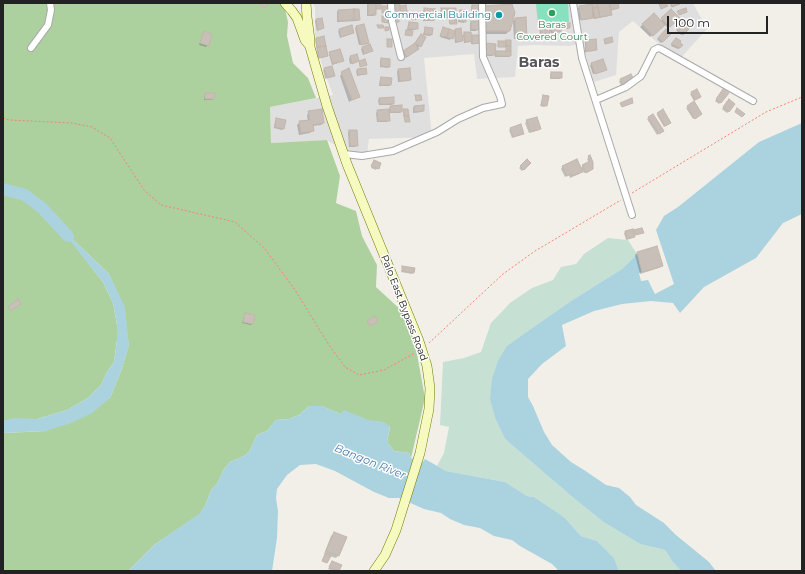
<!DOCTYPE html>
<html>
<head>
<meta charset="utf-8">
<style>
	body { margin:0 }
	#map { position:relative; width:805px; height:574px; overflow:hidden; background:#f2efe9; font-family:Montserrat,sans-serif }
	canvas { display:block }
	.frame { position:absolute; inset:0; border:4px solid #222; pointer-events:none }
	.scale { position:absolute; left:667px; top:16px; width:101px; height:18px; box-sizing:border-box; border:2px solid #222; border-top:0; padding-left:5px; font-size:12px; line-height:14px; white-space:nowrap; color:#222; -webkit-text-stroke:3px #fff; paint-order:stroke }
</style>
</head>
<body>
<div id="map">
<canvas width="805" height="574"></canvas>
<div class="frame"></div>
<div class="scale">100 m</div>
</div>
<script>
const ctx = document.querySelector('canvas').getContext('2d');
ctx.lineJoin = 'round';
function fill(path, color) { ctx.fillStyle = color; ctx.fill(path, 'evenodd'); }
const toPath = rows => new Path2D(rows.map(r => 'M' + r).join(''));
function stroke(path, color, width, dash) { ctx.strokeStyle = color; ctx.lineWidth = width; ctx.lineCap = dash ? 'butt' : 'round'; ctx.setLineDash(dash || []); ctx.stroke(path); }
function drawText(font, color, halo, rows, align = 'center') {
  ctx.font = font + ' Montserrat,sans-serif'; ctx.lineWidth = 3; ctx.setLineDash([]); ctx.textBaseline = 'middle'; ctx.strokeStyle = halo; ctx.fillStyle = color; for (const [text, x, y, turn = 0] of rows) {
    ctx.save(); ctx.translate(x, y); ctx.rotate((+turn || 0) * Math.PI / 180); ctx.textAlign = isNaN(turn) ? turn : align; if (halo) ctx.strokeText(text, 0, 0); ctx.fillText(text, 0, 0); ctx.restore();
  }
}
const residential = toPath([
	[313,3,693,3,707,29,678,61,633,21,619,32,616,75,594,82,582,43,570,46,533,45,518,46,515,77,477,79,474,54,424,58,432,137,369,139,367,154,351,155,327,140,271,143,270,107,333,95,321,62,315,34,315,8]
]);
const forest = toPath([
	[3,3,280,3,285,9,288,22,287,36,293,63,308,78,316,98,270,107,271,143,327,140,340,176,336,203,356,211,362,236,377,265,376,287,401,310,417,354,425,398,411,458,409,453,394,451,387,442,390,427,382,422,368,421,360,417,340,414,322,406,309,406,299,415,289,419,276,420,267,431,257,435,249,452,244,456,230,462,224,469,217,484,211,490,206,504,200,514,154,545,128,571,3,571,3,433,45,431,110,398,121,371,129,345,116,290,109,274,60,227,103,282,113,303,117,325,117,340,114,362,107,372,101,385,88,398,67,410,37,419,14,419,3,421]
]);
const wetland = toPath([
	[608,238,628,240,637,254,622,269,574,299,549,318,496,420,505,439,576,500,605,523,640,544,665,550,672,561,681,571,619,571,614,558,597,541,581,536,565,518,534,497,527,496,505,482,446,471,437,466,444,453,449,427,440,425,443,362,464,358,481,352,491,323,510,303,532,288,553,280,561,267,576,264,584,254]
]);
const pitch = toPath([
	[554,3,568,3,569,22,538,24,536,4]
]);
const water = toPath([
	[802,123,802,214,783,223,756,258,704,287,680,313,673,303,651,301,622,304,594,311,562,325,566,346,542,364,528,379,528,397,533,406,544,432,552,445,571,462,584,470,606,485,619,488,630,497,636,505,664,523,676,535,709,562,716,571,681,571,672,561,665,550,640,544,605,523,576,500,505,439,496,420,490,399,492,379,498,361,507,346,574,299,622,269,637,254,642,272,639,273,641,281,648,280,655,294,674,284,656,230,664,216,678,207,759,142],
	[57,224,109,274,125,307,129,346,121,371,110,398,92,413,71,423,45,431,3,433,3,421,14,418,37,419,67,410,88,398,101,385,107,372,114,362,117,340,117,325,113,303,103,282],
	[309,406,322,406,340,414,344,410,368,420,382,422,390,426,387,442,394,451,409,453,411,458,423,462,425,459,446,471,505,482,527,496,534,497,558,513,565,518,581,536,597,541,614,558,619,571,559,571,552,564,520,546,512,540,494,536,480,528,464,525,450,519,441,513,424,509,399,498,389,498,374,492,335,471,316,464,300,465,287,475,277,489,276,498,278,511,277,538,272,571,128,571,154,545,199,514,206,504,211,490,217,484,224,469,230,462,244,456,249,452,257,435,267,431,276,420,289,419,299,415]
]);
const shadow = toPath([
	[617,3,618,8,610,11,610,14,609,16,594,19,593,17,591,19,579,20,578,8,580,7,592,5,593,4,595,3],
	[670,3,679,3,679,4,671,7],
	[368,4,380,9,375,9,375,14,374,16,367,16,367,5],
	[394,5,399,9,401,7,407,17,405,18,401,19,400,12,395,12],
	[473,6,509,31,506,34,481,34,480,16,471,15,471,7],
	[425,9,434,20,433,21,423,21,423,11],
	[442,9,455,16,452,19,455,24,450,24,449,20,451,18,441,18,440,11],
	[671,10,678,18,668,28,664,24,650,37,640,27,654,15,660,21],
	[338,11,359,20,357,21,337,22,337,12],
	[460,11,465,21,464,23,458,22,459,12],
	[515,19,526,36,524,39,514,39,513,21],
	[316,20,323,28,322,29,317,31,315,21],
	[472,22,478,29,476,31,470,31,470,23],
	[409,23,417,28,415,30,407,30,408,25],
	[683,23,688,28,681,35,676,30],
	[551,25,569,27,568,29,560,29,558,33,551,33,550,31,548,34,540,34,539,27,540,26,549,28],
	[357,26,368,43,366,44,359,45,355,28],
	[425,28,431,34,430,36,423,35],
	[443,29,454,31,450,40,440,37],
	[340,30,353,33,340,38,338,31],
	[456,30,462,41,460,42,455,43,454,31],
	[666,30,670,34,661,43,657,39],
	[204,32,208,45,206,47,199,45],
	[465,33,471,36,478,36,479,43,477,44,471,44,471,42,464,43,463,35],
	[419,36,420,46,406,58,403,53,414,45],
	[316,38,327,56,325,57,318,58,315,40],
	[595,40,596,49,594,51,585,52,585,42,586,41],
	[675,40,680,48,678,49,671,46],
	[510,41,510,56,509,57,495,57,495,54,492,56,484,56,485,46,486,44,494,55,496,52,506,52,506,47,498,47,498,42],
	[369,45,372,51,363,55,361,49],
	[330,53,343,61,332,65,329,54],
	[356,55,358,61,350,64,349,58],
	[381,59,389,66,388,68,380,67,380,61],
	[592,64,604,71,593,74,590,65],
	[324,69,333,76,325,79,323,70],
	[358,70,366,74,357,76,356,71],
	[399,70,410,79,409,81,398,82,397,71],
	[344,71,358,97,349,102,340,76],
	[551,73,561,73,561,78,560,79,550,79,550,74],
	[630,75,631,81,621,86,619,81],
	[381,78,391,79,390,85,389,86,379,86,380,79],
	[722,92,727,93,719,104,715,101],
	[692,93,699,98,694,101,690,94],
	[205,94,213,99,212,100,204,100],
	[544,96,546,106,544,107,540,106],
	[380,99,393,104,391,105,379,105,378,100],
	[727,101,729,111,727,113,722,109],
	[423,106,423,111,422,112,413,113,413,108,414,107],
	[390,107,401,111,400,113,388,113,389,120,387,122,377,122,376,113,378,111,389,110],
	[688,107,700,116,693,119,686,108],
	[309,112,323,123,321,125,312,126,312,131,310,133,299,135,297,125,300,122,308,121,307,115],
	[658,113,669,124,664,127,657,115],
	[649,118,661,132,657,135,647,119],
	[276,119,284,128,282,130,274,128,275,121],
	[527,121,539,130,529,133,525,123],
	[511,129,523,134,512,138,509,130],
	[350,131,357,145,355,147,349,147,348,132],
	[590,157,592,162,590,171,584,173,583,171,579,174,570,178,569,175,565,177,561,169,563,166,580,168,589,163,587,159],
	[527,160,530,163,522,171,519,168],
	[373,163,380,163,376,170,371,168],
	[634,231,642,233,634,235,632,238,626,240,624,233,625,232],
	[637,253,662,266,659,268,640,274,635,255],
	[403,267,413,273,412,274,401,272],
	[245,314,252,324,251,325,242,323],
	[334,533,346,538,338,556,336,558,329,556,326,563,322,561,326,554,324,554,331,536],
	[331,563,341,566,338,571,333,571,328,569]
]);
const river = toPath([
	[3,189,25,195,42,208,68,236]
]);
const building = toPath([
	[258,3,268,3,265,8,258,3],
	[368,3,376,3,376,15,368,15,368,3],
	[376,3,381,3,381,9,376,9,376,3],
	[394,3,400,3,400,12,395,12,394,3],
	[592,3,597,3,598,7,593,8,592,3],
	[597,3,609,3,612,15,600,17,597,3],
	[610,3,618,3,619,8,611,10,610,3],
	[661,3,666,3,668,6,661,9,659,4,661,3],
	[671,3,680,3,680,4,672,7,671,3],
	[512,4,515,13,510,31,484,31,484,6,512,4],
	[592,4,593,18,581,20,579,6,592,4],
	[406,5,408,17,402,18,400,6,406,5],
	[472,5,482,5,482,15,472,14,472,5],
	[382,6,389,6,389,13,382,13,382,6],
	[598,7,600,17,595,18,593,8,598,7],
	[424,8,436,9,435,20,424,20,424,8],
	[441,8,456,8,456,17,442,17,441,8],
	[686,8,687,12,679,15,677,11,686,8],
	[354,9,359,9,360,20,354,20,354,9],
	[354,9,354,20,338,21,338,10,354,9],
	[671,9,680,18,670,27,661,18,671,9],
	[460,10,467,10,466,22,459,21,460,10],
	[411,13,419,13,419,19,412,20,411,13],
	[654,13,665,25,653,36,642,24,654,13],
	[393,15,399,15,399,22,394,23,393,15],
	[382,16,388,17,388,23,382,22,382,16],
	[526,17,527,37,516,37,515,18,526,17],
	[322,18,324,28,318,30,316,19,322,18],
	[449,18,456,18,457,24,450,24,449,18],
	[471,21,479,21,479,30,471,29,471,21],
	[409,22,418,23,418,29,408,29,409,22],
	[683,22,690,28,683,35,676,28,683,22],
	[570,23,570,28,561,28,561,32,552,32,551,24,570,23],
	[364,24,369,43,361,45,356,26,364,24],
	[549,24,550,33,541,33,540,25,549,24],
	[352,25,354,33,341,37,339,29,352,25],
	[377,25,383,25,384,28,378,28,377,25],
	[385,27,389,27,389,30,385,31,385,27],
	[425,27,433,28,432,35,424,34,425,27],
	[443,27,449,29,447,37,440,36,443,27],
	[461,28,463,41,456,42,455,29,461,28],
	[449,29,455,31,453,39,447,37,449,29],
	[666,29,671,34,663,42,658,38,666,29],
	[406,30,413,31,412,36,405,35,406,30],
	[204,31,212,34,209,46,200,43,204,31],
	[464,32,471,32,472,41,465,42,464,32],
	[421,34,426,37,421,47,415,43,421,34],
	[472,35,479,35,480,43,472,44,472,35],
	[324,36,326,46,317,47,316,38,324,36],
	[612,37,613,42,605,44,604,39,612,37],
	[676,38,681,41,680,43,683,45,680,48,671,44,676,38],
	[387,39,392,39,392,47,387,47,387,39],
	[596,39,597,50,586,51,586,40,596,39],
	[506,40,511,40,511,46,506,46,506,40],
	[498,41,506,41,506,47,498,47,498,41],
	[415,43,419,49,407,57,403,51,415,43],
	[486,43,496,44,495,55,485,55,486,43],
	[370,44,373,51,364,54,362,47,370,44],
	[326,46,328,56,319,58,317,47,326,46],
	[506,46,511,46,511,51,506,51,506,46],
	[340,49,344,61,333,64,329,52,340,49],
	[496,51,511,51,511,56,496,56,496,51],
	[357,54,359,61,352,64,350,56,357,54],
	[381,58,390,59,390,67,381,66,381,58],
	[365,59,367,65,360,67,359,61,365,59],
	[603,59,607,70,595,74,591,63,603,59],
	[332,66,335,76,327,78,324,68,332,66],
	[349,68,360,97,352,100,341,72,349,68],
	[366,68,367,74,358,75,357,69,366,68],
	[410,68,411,80,400,81,398,69,410,68],
	[551,72,562,72,562,78,551,78,551,72],
	[631,74,634,80,623,85,620,79,631,74],
	[381,77,392,78,391,85,380,85,381,77],
	[697,89,701,97,695,100,691,92,697,89],
	[723,89,729,93,721,103,716,99,723,89],
	[205,93,215,93,214,99,205,99,205,93],
	[415,95,421,95,422,100,416,101,415,95],
	[543,95,549,96,547,106,541,105,543,95],
	[394,97,394,104,380,104,379,98,394,97],
	[632,98,633,103,622,107,620,103,632,98],
	[729,99,735,104,729,112,723,107,729,99],
	[694,101,702,114,695,119,687,106,694,101],
	[402,105,402,112,390,112,390,106,402,105],
	[424,105,424,111,414,112,414,106,424,105],
	[737,108,745,114,742,117,735,112,737,108],
	[322,109,324,123,313,125,314,131,301,133,299,121,310,120,308,111,322,109],
	[389,109,390,121,378,121,377,110,389,109],
	[403,109,408,109,409,116,404,116,403,109],
	[663,109,671,123,665,126,657,113,663,109],
	[653,114,664,131,659,134,648,117,653,114],
	[404,116,409,116,410,122,405,122,404,116],
	[537,117,541,129,531,132,526,120,537,117],
	[276,118,286,120,284,129,275,127,276,118],
	[521,124,524,134,513,137,510,128,521,124],
	[349,130,357,130,358,146,350,146,349,130],
	[590,155,593,162,593,169,586,173,582,165,590,161,588,156,590,155],
	[527,159,531,163,524,170,520,166,527,159],
	[577,159,583,172,572,176,571,174,567,176,562,166,577,159],
	[374,160,381,163,379,169,371,166,374,160],
	[642,228,644,233,635,235,633,230,642,228],
	[633,229,635,237,627,239,625,231,633,229],
	[657,246,663,266,642,272,637,252,657,246],
	[402,266,415,268,414,273,402,271,402,266],
	[18,299,21,304,11,311,8,307,18,299],
	[245,313,255,315,253,324,243,322,245,313],
	[375,316,378,322,370,326,367,321,375,316],
	[334,532,347,537,339,556,326,551,334,532],
	[325,554,331,556,327,563,322,561,325,554],
	[332,561,342,565,339,571,329,567,332,561]
]);
const path = toPath([
	[3,118,9,120,72,123,92,127,110,138,144,190,161,205,235,222,265,249,295,290,329,345,345,367,359,375,384,370,415,353],
	[632,193,766,112,802,97],
	[429,343,503,274,535,251,621,200]
]);
const minor = toPath([
	[391,3,392,21,401,57],
	[573,3,582,58,632,215],
	[31,48,48,25,51,10,50,3],
	[596,100,626,87,641,76,654,50,658,48,661,49,753,101],
	[344,154,362,156,393,151,437,132,458,119,483,108,502,104,500,96,483,57,482,3]
]);
const secondary = toPath([
	[285,3,292,11,297,18,305,40,309,45],
	[306,3,307,17,310,40,310,47,327,106,347,164,419,341,427,366,430,388,429,409,420,453,396,530,385,555,374,571]
]);
const markers = [
	[552,13,4,"#2e9e5b"],
	[499,15,4,"#0f9aa8"]
];
const cultureNames = [
	["Commercial Building",491,15]
];
const leisureNames = [
	["Baras",552,25],
	["Covered Court",552,37]
];
const streetNames = [
	["Palo East Bypass Road",404,308,69]
];
const waterNames = [
	["Bangon River",370,462,22]
];
const districtNames = [
	["Baras",539,63]
];
fill(residential, '#e0dfdf');
fill(forest, '#add19e');
fill(wetland, '#c6e0d4');
fill(pitch, '#88e0be');
fill(water, '#aad3df');
fill(shadow, '#0003');
stroke(river, '#aad3df', 12);
fill(building, '#c7bfb8');
stroke(building, '#c4b6ab', 1);
stroke(minor, '#a9a9a9', 8);
stroke(secondary, '#707d05', 10);
stroke(path, '#fa8072', 1, [2, 2]);
stroke(minor, '#fff', 6);
stroke(secondary, '#f7fabf', 9);
for (const [x, y, r, color] of markers) { const dot = new Path2D(); dot.arc(x, y, r, 0, 2 * Math.PI); ctx.fillStyle = color; ctx.fill(dot); stroke(dot, '#fff', 1.5); }
drawText('10px', '#0d838f', '#fff', cultureNames, 'right');
drawText('10px', '#27864d', '#fff', leisureNames);
drawText('10px', '#222', '#fff', streetNames);
drawText('italic 11px', '#4a7aab', '#fff', waterNames);
drawText('bold 14px', '#555', '#fff', districtNames);
</script>
</body>
</html>
